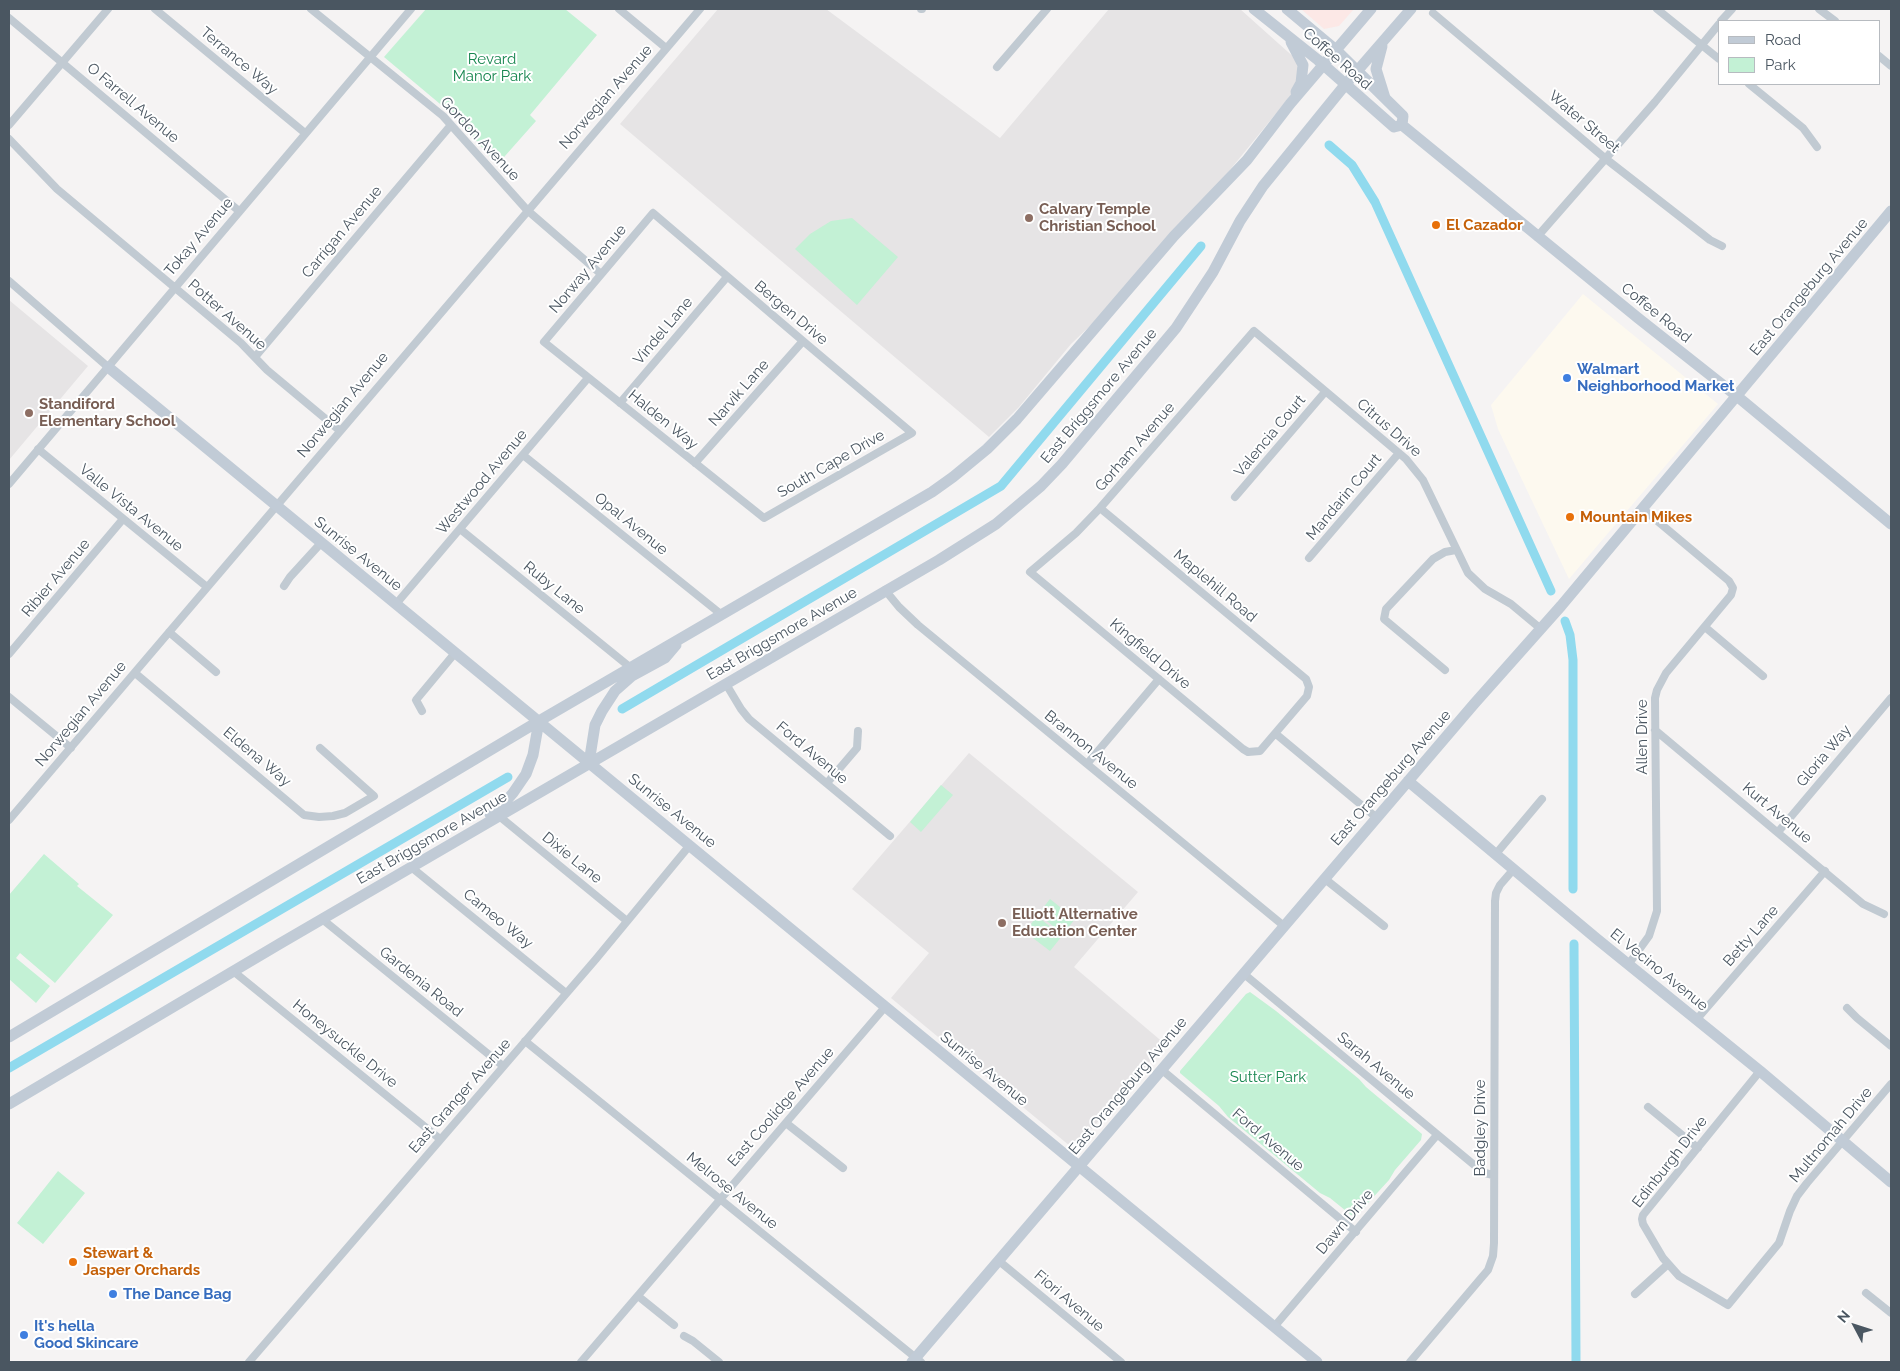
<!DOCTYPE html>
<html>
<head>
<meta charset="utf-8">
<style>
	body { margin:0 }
	#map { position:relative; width:1900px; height:1371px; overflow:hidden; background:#f5f3f3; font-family:Raleway,sans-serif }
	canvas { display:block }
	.frame { position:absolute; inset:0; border:10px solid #4a5661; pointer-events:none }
	.legend { position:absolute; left:1718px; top:20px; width:162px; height:65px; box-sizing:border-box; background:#fff; border:1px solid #b7bbc0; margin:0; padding:6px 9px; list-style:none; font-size:15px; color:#4a5661 }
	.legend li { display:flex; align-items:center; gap:10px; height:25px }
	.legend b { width:25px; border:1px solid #b7bbc0 }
	.north { position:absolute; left:1830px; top:1301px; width:50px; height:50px; -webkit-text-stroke:4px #fff; paint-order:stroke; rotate:310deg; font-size:14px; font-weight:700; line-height:20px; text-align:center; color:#4a5661 }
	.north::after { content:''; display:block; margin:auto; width:18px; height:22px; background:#4a5661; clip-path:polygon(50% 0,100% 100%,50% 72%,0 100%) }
</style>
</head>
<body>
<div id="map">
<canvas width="1900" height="1371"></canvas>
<div class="frame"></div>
<ul class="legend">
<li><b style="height:6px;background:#c1cbd6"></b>Road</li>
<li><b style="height:14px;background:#c3f1d5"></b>Park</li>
</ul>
<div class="north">N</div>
</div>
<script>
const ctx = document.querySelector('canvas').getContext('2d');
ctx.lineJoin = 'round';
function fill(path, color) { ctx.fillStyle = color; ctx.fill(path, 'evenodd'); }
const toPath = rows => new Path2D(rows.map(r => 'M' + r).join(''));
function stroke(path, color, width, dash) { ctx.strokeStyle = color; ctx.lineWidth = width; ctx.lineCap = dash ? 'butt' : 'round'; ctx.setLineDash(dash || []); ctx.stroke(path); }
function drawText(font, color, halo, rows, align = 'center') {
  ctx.font = font + ' Raleway,sans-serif'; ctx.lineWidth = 4; ctx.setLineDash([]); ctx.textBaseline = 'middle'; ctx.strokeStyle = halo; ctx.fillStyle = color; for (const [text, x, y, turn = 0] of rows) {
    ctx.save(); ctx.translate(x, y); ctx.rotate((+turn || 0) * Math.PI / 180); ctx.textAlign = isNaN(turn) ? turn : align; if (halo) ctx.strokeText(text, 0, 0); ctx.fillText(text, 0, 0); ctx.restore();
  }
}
const commercial = toPath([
	[1583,294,1718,404,1569,579,1498,429,1491,405]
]);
const education = toPath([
	[718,9,826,9,1000,138,1109,9,1240,9,1297,60,1300,84,1207,198,1092,324,1071,344,1019,407,989,437,620,124],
	[9,300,88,366,9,460],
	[969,753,1138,892,1074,967,1165,1044,1076,1147,1070,1146,891,998,929,953,852,889]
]);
const medical = toPath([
	[1301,9,1354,9,1339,26,1324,29]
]);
const green = toPath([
	[426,9,565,9,597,35,530,115,536,121,497,165,458,119,384,57],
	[852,218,898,257,857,305,795,249,810,234,831,221],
	[941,785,953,795,921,832,910,822],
	[44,854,79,884,77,886,113,915,55,983,20,953,16,958,50,986,36,1003,9,979,9,895],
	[1050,899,1075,919,1063,934,1038,914],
	[1037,916,1062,936,1050,951,1025,932],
	[1250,992,1276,1011,1359,1079,1366,1087,1422,1134,1421,1140,1395,1170,1389,1180,1356,1216,1351,1215,1330,1198,1320,1193,1228,1117,1219,1106,1180,1073,1180,1071,1246,994],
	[58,1171,85,1193,43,1244,17,1223]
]);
const canal = toPath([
	[1329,145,1352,165,1375,202,1551,591],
	[1565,621,1570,635,1573,660,1573,889],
	[622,709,1001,486,1201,246],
	[1574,944,1576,1362],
	[9,1068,508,777]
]);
const street = toPath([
	[155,9,305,133],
	[311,9,443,116,527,210,601,274],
	[619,9,666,48],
	[921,9,922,9],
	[1657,9,1719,59],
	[1819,9,1835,21],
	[1433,13,1606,159,1710,240,1722,246],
	[9,18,239,211],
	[1721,21,1732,9],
	[1879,56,1891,66],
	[997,67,1047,9],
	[1749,84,1803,128,1817,147],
	[9,125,108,9],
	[9,139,57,189,241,343,267,370,339,430],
	[653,213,803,341,912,433,764,518,544,342,653,213],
	[1537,237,1655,102,1719,24],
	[9,281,108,367],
	[255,357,451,125],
	[620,403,727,277],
	[38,449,207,587],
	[523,455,722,615],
	[695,463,803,341],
	[9,484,411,9],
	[1235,497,1325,392],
	[1100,508,1306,679,1309,687,1307,696,1260,751,1248,752,1243,749,1030,572,1076,533,1100,508,1254,331,1406,459,1423,480,1468,573,1485,589,1511,604,1541,629],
	[460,529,631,668],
	[1309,558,1399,453],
	[284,586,290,577,321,543],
	[885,590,899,607,918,625,1284,926],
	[396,604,588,378],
	[1705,627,1763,676],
	[169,632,216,672],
	[9,654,123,519],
	[1445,670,1384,619,1386,609,1433,559,1445,552,1456,550],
	[135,673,304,815,319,817,333,816,345,813,374,796,320,748],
	[726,684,741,709,749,719,890,836],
	[9,697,71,748],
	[422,711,416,700,455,653],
	[1655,730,1863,904,1884,914],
	[1276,734,1377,818],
	[1087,764,1159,679],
	[827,783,857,748,858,731],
	[499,816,627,921],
	[9,820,700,9],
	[1778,832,1891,698],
	[1495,855,1542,799],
	[411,867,566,993],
	[1325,879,1384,926],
	[322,919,503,1066],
	[1628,965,1649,936,1657,911,1655,698,1657,690,1666,673,1731,595,1733,588,1729,581,1643,509],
	[233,971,440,1139],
	[1244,974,1479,1169,1485,1173,1493,1175],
	[1847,1008,1857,1018,1891,1046],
	[1697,1019,1825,871],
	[525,1041,921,1362],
	[1162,1070,1356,1232],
	[1760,1071,1643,1215,1642,1219,1643,1224,1663,1258,1679,1276,1728,1305,1779,1243,1790,1211,1797,1196,1807,1183,1891,1084],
	[1648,1107,1698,1148],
	[786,1123,843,1168],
	[999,1261,1121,1362],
	[1866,1293,1891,1313],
	[1635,1294,1667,1265],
	[638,1296,674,1325],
	[1274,1327,1437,1135],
	[684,1336,693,1341,719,1362],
	[249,1362,596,959,690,845],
	[581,1362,885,1007],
	[1410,1362,1482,1277,1488,1270,1493,1256,1494,1243,1495,901,1496,893,1500,885,1513,870]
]);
const secondary = toPath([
	[1254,9,1318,60,1394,127,1402,125],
	[1287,9,1336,50,1403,116,1402,125],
	[1291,42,1303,65,1301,83,1296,92],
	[1382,46,1376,69,1385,98],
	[1402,125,1638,318,1738,397,1891,524],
	[108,367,1317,1362],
	[589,763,595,725,602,711,615,691,632,676,665,658,676,645],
	[1408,781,1597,939,1760,1071,1891,1182],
	[490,814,499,809,513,793,526,774,533,755,539,721],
	[9,1037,539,721,932,492,953,477,987,449,1017,419,1174,236,1247,160,1290,104,1371,9],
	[9,1104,281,943,939,560,996,524,1041,486,1062,464,1176,328,1213,272,1240,221,1263,186,1345,85,1411,9],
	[912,1362,1474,704,1561,606,1891,211]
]);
const markers = [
	[1029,218,5,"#8d6e63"],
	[1436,225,5,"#e8710a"],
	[1567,378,5,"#3f7fe0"],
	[29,413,5,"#8d6e63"],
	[1570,517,5,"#e8710a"],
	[1002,923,5,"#8d6e63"],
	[73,1262,5,"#e8710a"],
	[113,1294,5,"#3f7fe0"],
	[24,1335,5,"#3f7fe0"]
];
const parkNames = [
	["Revard",492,59],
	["Manor Park",492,76],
	["Sutter Park",1268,1077]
];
const streetNames = [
	["Coffee Road",1337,59,41],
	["Terrance Way",239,61,40],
	["Norwegian Avenue",606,97,-49],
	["O Farrell Avenue",133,103,40],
	["Water Street",1584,122,40],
	["Gordon Avenue",480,139,47],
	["Carrigan Avenue",342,232,-50],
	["Tokay Avenue",199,237,-50],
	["Norway Avenue",588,269,-50],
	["East Orangeburg Avenue",1809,287,-50],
	["Bergen Drive",791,313,40],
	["Coffee Road",1656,313,39],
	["Potter Avenue",227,315,41],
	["Vindel Lane",663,331,-50],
	["Narvik Lane",739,393,-49],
	["East Briggsmore Avenue",1099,396,-50],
	["Norwegian Avenue",343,405,-50],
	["Halden Way",663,420,39],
	["Citrus Drive",1389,428,41],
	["Valencia Court",1270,436,-50],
	["Gorham Avenue",1135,447,-49],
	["South Cape Drive",831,464,-30],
	["Westwood Avenue",482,482,-50],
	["Mandarin Court",1344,497,-50],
	["Valle Vista Avenue",131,508,39],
	["Opal Avenue",631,524,39],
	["Sunrise Avenue",358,554,39],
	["Ribier Avenue",56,578,-50],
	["Maplehill Road",1215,586,40],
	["Ruby Lane",554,588,39],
	["East Briggsmore Avenue",782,634,-30],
	["Kingfield Drive",1150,654,40],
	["Norwegian Avenue",81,714,-50],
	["Allen Drive",1642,737,-90],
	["Brannon Avenue",1091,750,39],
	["Ford Avenue",812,753,40],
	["Gloria Way",1824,756,-50],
	["Eldena Way",257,757,40],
	["East Orangeburg Avenue",1391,778,-49],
	["Sunrise Avenue",672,811,39],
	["Kurt Avenue",1777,813,40],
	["East Briggsmore Avenue",432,838,-30],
	["Dixie Lane",572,858,39],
	["Cameo Way",498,919,39],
	["Betty Lane",1751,936,-49],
	["El Vecino Avenue",1659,970,39],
	["Gardenia Road",421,982,39],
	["Honeysuckle Drive",345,1044,39],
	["Sarah Avenue",1376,1066,40],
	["Sunrise Avenue",984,1069,39],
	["East Orangeburg Avenue",1128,1086,-50],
	["East Granger Avenue",460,1096,-49],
	["East Coolidge Avenue",781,1107,-49],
	["Badgley Drive",1480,1128,-90],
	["Multnomah Drive",1831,1135,-50],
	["Ford Avenue",1268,1140,40],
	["Edinburgh Drive",1670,1162,-52],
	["Melrose Avenue",732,1191,39],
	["Dawn Drive",1345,1222,-50],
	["Fiori Avenue",1069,1301,40]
];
const educationNames = [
	["Calvary Temple",1039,209],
	["Christian School",1039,226],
	["Standiford",39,404],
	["Elementary School",39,421],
	["Elliott Alternative",1012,914],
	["Education Center",1012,931]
];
const foodNames = [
	["El Cazador",1446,225],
	["Mountain Mikes",1580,517],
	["Stewart &",83,1253],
	["Jasper Orchards",83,1270]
];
const shopNames = [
	["Walmart",1577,369],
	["Neighborhood Market",1577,386],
	["The Dance Bag",123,1294],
	["It's hella",34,1326],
	["Good Skincare",34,1343]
];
fill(commercial, '#fdf9ef');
fill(education, '#e6e4e5');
fill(medical, '#fce8e6');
fill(green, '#c3f1d5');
stroke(canal, '#90daee', 9);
stroke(street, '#c1cad2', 8);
stroke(secondary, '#c1cbd6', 11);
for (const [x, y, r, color] of markers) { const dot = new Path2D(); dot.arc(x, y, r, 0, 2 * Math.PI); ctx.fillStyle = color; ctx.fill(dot); stroke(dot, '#fff', 2); }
drawText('15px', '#17864f', '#fff', parkNames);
drawText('15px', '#4a5661', '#fff', streetNames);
drawText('bold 15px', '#785e54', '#fff', educationNames, 'left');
drawText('bold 15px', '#c56008', '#fff', foodNames, 'left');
drawText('bold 15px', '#366cbe', '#fff', shopNames, 'left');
</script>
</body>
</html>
